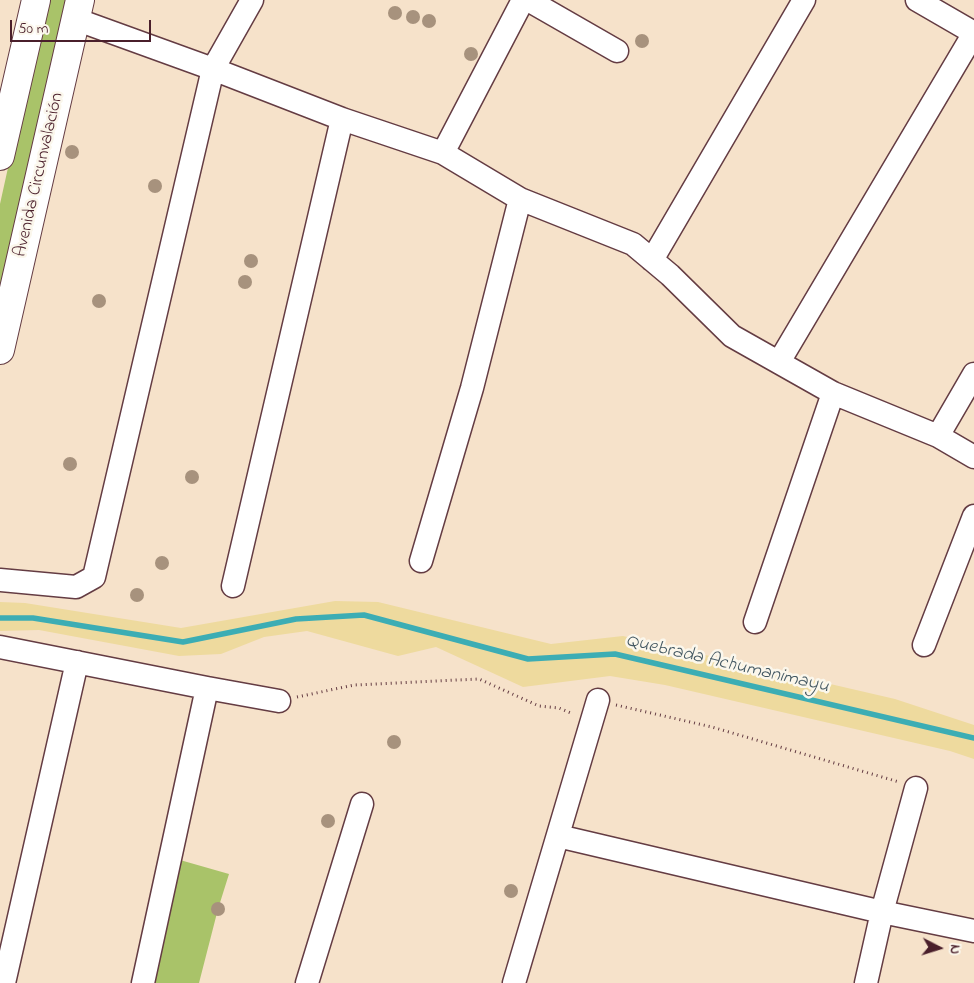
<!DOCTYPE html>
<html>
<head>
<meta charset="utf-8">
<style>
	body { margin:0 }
	#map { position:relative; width:974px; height:983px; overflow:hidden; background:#f6e2ca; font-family:"Indie Flower",sans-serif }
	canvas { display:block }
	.north { position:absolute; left:914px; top:923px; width:50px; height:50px; -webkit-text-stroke:4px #fbf7ec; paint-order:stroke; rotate:95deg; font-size:14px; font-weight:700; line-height:20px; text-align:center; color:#4a1f2b }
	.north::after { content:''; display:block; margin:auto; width:18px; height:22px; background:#4a1f2b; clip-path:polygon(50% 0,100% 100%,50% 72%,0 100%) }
	.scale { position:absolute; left:10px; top:20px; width:141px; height:22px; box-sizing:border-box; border:2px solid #4a1f2b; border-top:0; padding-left:6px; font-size:15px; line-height:18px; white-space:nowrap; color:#4a1f2b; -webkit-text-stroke:4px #fbf7ec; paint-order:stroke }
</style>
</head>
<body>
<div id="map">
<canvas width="974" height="983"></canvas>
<div class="north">N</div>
<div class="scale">50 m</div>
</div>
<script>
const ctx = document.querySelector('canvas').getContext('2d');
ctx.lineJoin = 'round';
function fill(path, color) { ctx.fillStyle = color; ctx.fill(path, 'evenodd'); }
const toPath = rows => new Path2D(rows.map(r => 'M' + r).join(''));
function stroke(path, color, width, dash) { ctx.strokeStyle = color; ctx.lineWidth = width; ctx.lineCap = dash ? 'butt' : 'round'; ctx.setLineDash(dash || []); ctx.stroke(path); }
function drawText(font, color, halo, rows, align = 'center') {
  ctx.font = font + ' "Indie Flower",sans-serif'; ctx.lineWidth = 5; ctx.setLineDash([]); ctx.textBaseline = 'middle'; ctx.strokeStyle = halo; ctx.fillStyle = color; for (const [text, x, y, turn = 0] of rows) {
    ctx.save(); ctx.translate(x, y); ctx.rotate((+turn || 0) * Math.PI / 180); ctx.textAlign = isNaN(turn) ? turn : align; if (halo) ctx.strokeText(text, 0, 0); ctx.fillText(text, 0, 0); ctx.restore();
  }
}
const green = toPath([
	[45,0,69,0,0,308,0,204],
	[180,860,229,874,218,909,199,983,152,983]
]);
const sand = toPath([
	[335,601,378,602,551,644,623,636,895,699,974,725,974,759,950,751,665,685,610,676,523,687,436,647,398,656,307,631,264,637,221,654,179,656,39,630,0,631,0,602,25,603,181,628]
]);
const stream = toPath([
	[0,618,33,618,183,642,296,619,364,615,528,659,615,654,974,738]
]);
const path = toPath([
	[297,697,354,685,479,679,539,706,559,708,573,714],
	[616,705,712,727,899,782]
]);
const minor = toPath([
	[528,0,617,51],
	[917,0,974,33],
	[75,19,213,69,342,119,443,153,520,199,633,244,670,275,732,336,833,393,938,436,974,457],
	[443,153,523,0],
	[652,260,804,0],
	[779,362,974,33],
	[938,436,974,374],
	[421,561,472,388,520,199],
	[0,580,76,587,94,577,213,69,252,0],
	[233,586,342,119],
	[755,622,833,393],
	[924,645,974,516],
	[0,647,207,688,279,701],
	[558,836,882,912,974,931],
	[4,983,77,662],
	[143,983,207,688],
	[307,983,362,804],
	[514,983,598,700],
	[866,983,882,912,916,788]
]);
const major = toPath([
	[0,156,36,0],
	[0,350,80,0]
]);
const trees = [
	[395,13],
	[413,17],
	[429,21],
	[642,41],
	[471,54],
	[72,152],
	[155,186],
	[251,261],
	[245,282],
	[99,301],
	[70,464],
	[192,477],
	[162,563],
	[137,595],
	[394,742],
	[328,821],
	[511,891],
	[218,909]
];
const streetNames = [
	["Avenida Circunvalación",40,175,-77]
];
const waterNames = [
	["Quebrada Achumanimayu",727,665,13]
];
fill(green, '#a9c369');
fill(sand, '#eeda9e');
stroke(stream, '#3cadb4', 5.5);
stroke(minor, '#643c43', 25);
stroke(major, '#643c43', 30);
stroke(path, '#643c43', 3, [1, 4]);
stroke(minor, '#fff', 22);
stroke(major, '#fff', 28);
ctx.fillStyle = '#a7927d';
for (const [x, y] of trees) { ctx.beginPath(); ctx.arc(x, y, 7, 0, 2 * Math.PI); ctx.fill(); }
drawText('18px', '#4a1f2b', '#fbf7ec', streetNames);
drawText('italic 19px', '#445862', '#fbf7ec', waterNames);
</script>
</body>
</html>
